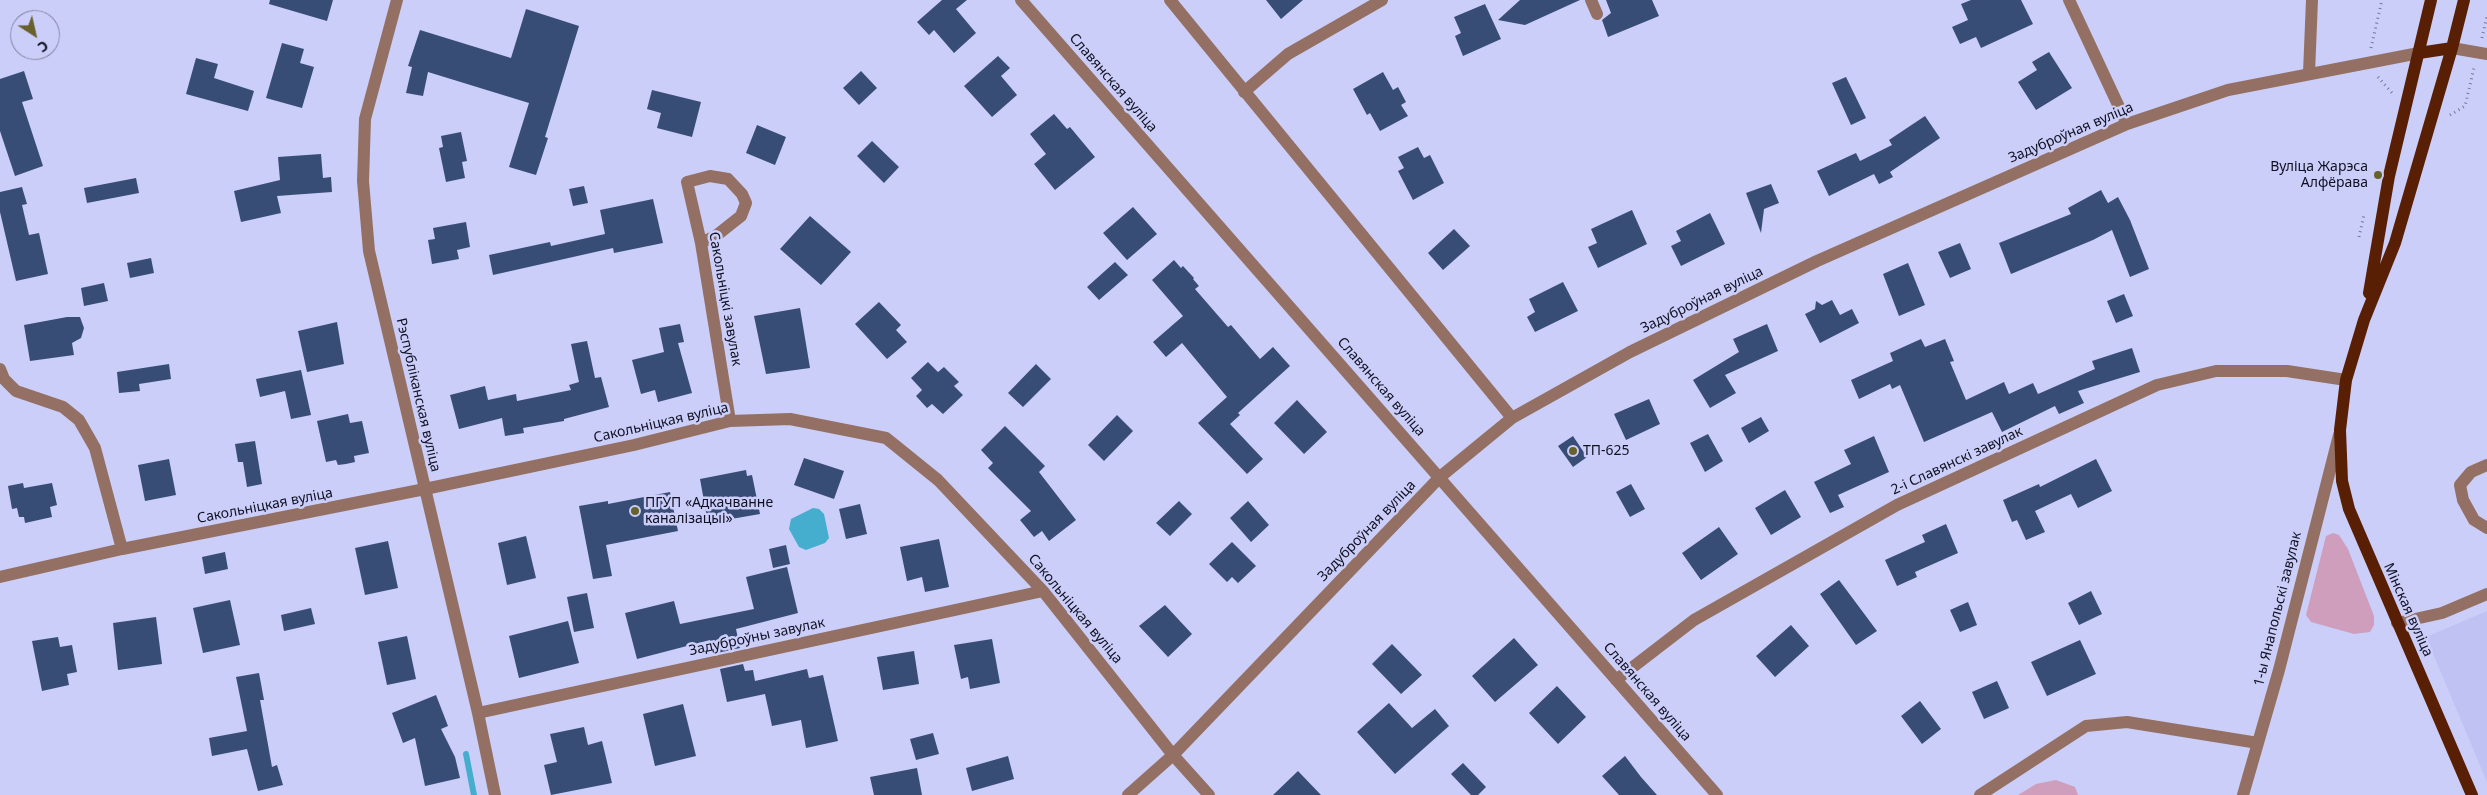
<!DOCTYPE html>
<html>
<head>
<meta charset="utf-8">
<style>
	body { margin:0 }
	#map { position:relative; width:2487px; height:795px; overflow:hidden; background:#cbcef8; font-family:"Noto Sans",sans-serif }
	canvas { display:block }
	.north { position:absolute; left:10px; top:10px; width:50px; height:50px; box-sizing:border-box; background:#cbcef8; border:1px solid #8082a2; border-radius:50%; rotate:145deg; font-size:14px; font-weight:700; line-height:20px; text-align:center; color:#101022 }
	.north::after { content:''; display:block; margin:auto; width:18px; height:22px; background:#67612d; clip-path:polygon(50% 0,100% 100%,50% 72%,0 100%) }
</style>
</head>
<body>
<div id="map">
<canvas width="2487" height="795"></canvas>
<div class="north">С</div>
</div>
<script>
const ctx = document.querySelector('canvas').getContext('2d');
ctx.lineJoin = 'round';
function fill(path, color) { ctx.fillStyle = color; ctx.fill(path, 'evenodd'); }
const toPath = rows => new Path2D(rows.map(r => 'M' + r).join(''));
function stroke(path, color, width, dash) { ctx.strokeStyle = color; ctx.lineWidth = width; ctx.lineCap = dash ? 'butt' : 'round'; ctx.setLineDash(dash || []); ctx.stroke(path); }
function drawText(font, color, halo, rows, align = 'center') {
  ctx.font = font + ' "Noto Sans",sans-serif'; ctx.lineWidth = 5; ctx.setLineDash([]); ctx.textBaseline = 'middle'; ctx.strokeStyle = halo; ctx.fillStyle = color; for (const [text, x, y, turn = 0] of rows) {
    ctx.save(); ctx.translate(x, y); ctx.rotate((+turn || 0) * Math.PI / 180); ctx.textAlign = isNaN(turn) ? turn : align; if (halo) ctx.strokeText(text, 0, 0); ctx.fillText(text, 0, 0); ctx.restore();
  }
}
const built = toPath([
	[2487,611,2487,782,2426,637]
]);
const green = toPath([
	[2333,533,2339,535,2348,549,2374,616,2374,625,2370,632,2354,634,2311,622,2306,615,2326,536],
	[2056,780,2075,787,2078,795,2018,795,2036,784]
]);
const water = toPath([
	[813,508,819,509,824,514,829,538,825,543,806,550,799,547,789,529,791,519]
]);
const stream = toPath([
	[466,754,474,795]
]);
const building = toPath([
	[270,0,333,0,327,21,269,4],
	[942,0,967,0,956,9,976,33,954,53,934,30,929,35,917,22],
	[1266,0,1303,0,1281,19],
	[1520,0,1580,0,1525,25,1498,20],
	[1606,0,1652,0,1659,16,1608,37,1602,20,1611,13],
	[1971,0,2021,0,2033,24,1981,48,1976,37,1960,44,1952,27,1968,20,1961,4],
	[1485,4,1501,39,1463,56,1455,36,1461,33,1454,17],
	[526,9,579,26,545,137,548,138,536,175,509,167,529,103,428,72,423,96,406,93,412,67,408,66,420,30,511,58],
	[282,43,304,49,300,63,314,67,302,108,266,98],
	[2049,52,2072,88,2036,110,2018,82,2037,70,2032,62],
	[998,56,1010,68,1001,76,1017,95,992,117,964,86],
	[196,58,218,64,214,78,254,91,248,111,186,94],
	[24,71,33,99,22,102,43,166,15,176,0,131,0,79],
	[861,71,877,88,859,105,843,88],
	[1383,72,1393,90,1398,87,1406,102,1401,105,1408,116,1380,131,1370,113,1367,115,1353,89],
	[1846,77,1866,118,1851,125,1832,83],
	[652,90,701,102,692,137,657,128,661,113,647,109],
	[1054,114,1067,129,1070,127,1095,157,1055,190,1034,164,1046,154,1030,134],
	[1925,116,1940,138,1890,172,1893,177,1879,184,1874,174,1829,196,1817,171,1856,153,1860,161,1892,145,1889,140],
	[757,125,786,137,775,165,746,153],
	[461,132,467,161,462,162,465,178,446,182,439,148,443,147,441,136],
	[872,141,899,167,884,183,857,156],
	[1418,147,1424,158,1430,155,1444,183,1413,200,1398,171,1404,168,1398,157],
	[321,154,323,178,331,177,332,192,277,196,281,213,241,222,234,191,280,180,278,157],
	[136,178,139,193,87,203,84,188],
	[1771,184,1779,203,1764,209,1761,233,1746,193],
	[584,186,588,203,573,206,569,189],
	[22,187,27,204,22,205,29,235,39,233,48,274,16,281,0,212,0,192],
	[2101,190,2108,203,2118,197,2130,220,2149,269,2130,277,2112,230,2093,240,2011,274,1999,243,2071,214,2068,208],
	[653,199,663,243,614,253,613,248,493,275,489,255,550,242,551,246,605,234,600,210],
	[1133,207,1157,234,1127,260,1103,233],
	[1632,210,1647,244,1598,268,1588,247,1597,243,1591,229],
	[1710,213,1725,244,1681,266,1671,246,1681,241,1676,231],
	[810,216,851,252,821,285,780,249],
	[466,222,470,247,457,250,459,259,432,264,428,240,435,239,433,228],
	[1454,229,1470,246,1443,270,1428,253],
	[1960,243,1971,269,1950,278,1938,252],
	[151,258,154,273,130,278,127,263],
	[1174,260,1181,268,1183,266,1194,278,1193,279,1199,286,1195,289,1228,327,1231,325,1260,359,1273,347,1290,366,1238,413,1240,415,1230,424,1263,459,1247,474,1198,423,1227,397,1182,343,1166,357,1153,342,1183,316,1152,280],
	[1115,262,1128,275,1099,300,1087,287],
	[1908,263,1925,305,1899,316,1883,274],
	[1563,282,1578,311,1535,332,1527,317,1535,312,1529,299],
	[104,283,108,301,84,306,81,288],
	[2124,294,2133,316,2116,323,2107,301],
	[1832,300,1840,315,1852,309,1859,323,1820,343,1805,314,1815,309,1816,301,1822,305],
	[879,302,901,325,896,330,907,342,887,359,855,324],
	[800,308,810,368,766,374,754,316],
	[67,317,80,317,84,328,81,338,72,343,74,355,30,361,24,325],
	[337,322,344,364,307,372,298,331],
	[680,324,684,342,678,343,692,393,658,402,655,390,641,394,632,360,664,352,659,328],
	[1767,324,1778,351,1725,375,1736,393,1710,408,1693,380,1739,352,1733,339],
	[1921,339,1925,347,1945,339,1954,361,1950,362,1966,400,2004,382,2009,394,2033,383,2038,394,2095,369,2092,361,2132,348,2140,372,2078,391,2084,403,2059,414,2055,406,2002,432,1992,412,1924,442,1900,385,1892,389,1890,384,1859,399,1851,380,1893,361,1890,353],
	[587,341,595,378,601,377,609,407,564,419,564,421,523,428,524,433,505,436,502,418,459,429,450,395,485,386,488,400,516,394,517,401,571,390,569,385,579,382,571,344],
	[928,362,938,372,944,367,959,382,954,386,963,395,943,414,932,404,927,408,916,396,922,390,911,378],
	[169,364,171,379,139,384,140,391,119,393,117,372],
	[1036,364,1051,379,1023,407,1008,393],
	[301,370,311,415,291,419,285,391,260,397,256,379],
	[1649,399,1660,424,1626,440,1614,414],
	[1297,400,1327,432,1304,454,1274,423],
	[348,414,350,423,362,421,369,453,354,456,355,462,346,464,338,465,336,460,326,462,317,421],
	[1117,415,1133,431,1104,461,1088,445],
	[1761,417,1769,431,1749,443,1741,428],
	[1005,426,1045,466,1039,472,1076,520,1049,541,1042,531,1034,537,1020,520,1031,511,988,468,993,463,981,450],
	[1708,434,1723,461,1705,472,1690,443],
	[1573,436,1587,457,1573,467,1558,446],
	[1874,436,1889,472,1838,495,1844,507,1830,513,1814,482,1851,464,1844,450],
	[255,441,262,484,247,487,243,462,238,462,235,444],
	[804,458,844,471,834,499,794,485],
	[169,459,176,495,145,501,138,465],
	[2096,459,2112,491,2078,508,2071,494,2035,511,2045,532,2026,540,2017,520,2012,522,2003,500,2039,484,2040,487],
	[746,470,747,476,752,475,760,514,708,523,700,479],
	[23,483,24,488,52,483,57,505,50,507,52,517,25,523,24,517,19,517,17,508,12,509,8,486],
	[1631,484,1645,509,1630,517,1616,492],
	[1785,490,1801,517,1771,535,1755,508],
	[670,492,678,531,606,545,612,576,593,579,579,506,608,501,608,504],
	[1179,501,1192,514,1170,536,1156,523],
	[1248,501,1269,525,1251,542,1230,518],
	[860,504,867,534,846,539,839,509],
	[1946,524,1958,553,1915,572,1917,577,1897,586,1885,560,1925,542,1922,535],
	[1719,527,1738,554,1701,580,1682,553],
	[526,536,536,578,507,585,498,543],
	[939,539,949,587,925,592,922,577,907,581,900,547],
	[388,541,398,588,365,595,355,548],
	[1232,542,1256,566,1238,583,1232,577,1227,582,1209,564],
	[786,545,790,564,773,568,769,549],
	[225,552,228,569,205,574,202,557],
	[787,567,798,613,736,629,740,648,717,653,716,648,712,649,710,640,637,659,625,613,674,601,680,624,754,609,746,577],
	[1839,580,1877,631,1856,645,1820,594],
	[2091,591,2102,614,2079,625,2068,603],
	[587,593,594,628,574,632,567,597],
	[230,600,240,645,203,653,193,608],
	[1968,602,1977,625,1960,632,1950,610],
	[1165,605,1192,634,1168,657,1139,626],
	[311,608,315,624,284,631,281,615],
	[156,617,162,664,118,670,113,623],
	[568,621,579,663,519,678,509,636],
	[1791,625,1809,646,1775,677,1756,656],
	[407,636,416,679,387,685,378,642],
	[58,637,60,647,72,645,77,672,67,674,69,685,42,691,32,641],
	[1514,638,1538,665,1495,702,1472,676],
	[992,639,1000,683,970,689,968,677,961,679,954,645],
	[2080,640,2096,674,2047,696,2031,662],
	[1392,644,1422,675,1401,694,1372,664],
	[914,651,919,684,883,690,877,657],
	[743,664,745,671,753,670,755,681,807,669,809,678,823,675,838,741,806,748,801,720,772,726,765,694,727,702,720,669],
	[259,673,264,700,260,700,272,767,277,765,283,785,258,791,247,749,212,756,209,738,247,731,236,677],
	[1997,681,2009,708,1984,719,1972,692],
	[1557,686,1586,717,1558,744,1529,713],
	[436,695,448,726,441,729,455,757,460,778,425,786,415,738,403,743,392,713],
	[1920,701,1941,729,1922,744,1901,716],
	[1389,703,1412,728,1435,709,1449,726,1395,774,1357,732],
	[683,704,696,756,655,766,643,714],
	[584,727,588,745,602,741,612,783,551,795,544,765,557,762,550,734],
	[933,733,939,754,916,760,910,739],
	[1008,756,1014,779,972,791,966,768],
	[1625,756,1641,777,1657,795,1619,795,1602,776],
	[1463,763,1486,787,1478,795,1471,795,1451,774],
	[917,768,922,795,874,795,870,777],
	[1298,771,1321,795,1273,795]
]);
const path = toPath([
	[2482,38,2487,16],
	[2371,48,2382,0],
	[2378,77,2392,93],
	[2450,115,2465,106,2474,68],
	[2359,237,2364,215]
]);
const minor = toPath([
	[397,0,365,119,363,181,369,251,478,713,495,795],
	[1021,0,1717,795],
	[1170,0,1512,418],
	[1591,0,1597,14],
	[2069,0,2127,124],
	[2452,48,2487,54],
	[2309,73,2312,0],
	[1244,92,1288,54,1382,0],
	[701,243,717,235,741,216,746,203,742,194,728,179,710,176,687,182,701,243,730,421],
	[0,369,4,379,16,391,63,407,79,420,95,448,122,549],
	[2487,465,2471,472,2460,485,2463,500,2474,520,2487,528],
	[0,577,122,549,425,489,634,445,730,421,790,419,886,438,938,480,1043,591,1173,755,1209,795],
	[2397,623,2442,613,2487,594],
	[1616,680,1694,620,1897,505,2157,385,2216,371,2287,371,2346,380],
	[478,713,1043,591],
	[1128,795,1173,755,1440,477,1512,418,1630,352,1817,261,2127,124,2228,90,2419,53],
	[1980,795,2086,726,2127,722,2258,743],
	[2243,795,2279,670,2339,435]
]);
const major = toPath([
	[2464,0,2452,48,2395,243,2364,320,2346,380,2340,430,2342,481,2349,509,2472,795],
	[2419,53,2452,48],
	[2369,293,2389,176,2431,0]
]);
const markers = [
	[2378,175,5,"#67612d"],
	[1573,451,5,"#67612d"],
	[635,511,5,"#67612d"]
];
const streetNames = [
	["Славянская вуліца",1113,83,49],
	["Задуброўная вуліца",2071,133,-23],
	["Сакольніцкі завулак",725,299,80],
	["Задуброўная вуліца",1702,300,-26],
	["Славянская вуліца",1381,387,49],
	["Рэспубліканская вуліца",418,395,77],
	["Сакольніцкая вуліца",661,423,-13],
	["2-і Славянскі завулак",1957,461,-25],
	["Сакольніцкая вуліца",265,506,-11],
	["Задуброўная вуліца",1367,531,-46],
	["Сакольніцкая вуліца",1075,609,50],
	["1-ы Янапольскі завулак",2278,609,-76],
	["Мінская вуліца",2408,610,66],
	["Задуброўны завулак",757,637,-12],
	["Славянская вуліца",1647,692,49]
];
const poiNames = [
	["Вуліца Жарэса",2368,167,"right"],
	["Алфёрава",2368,183,"right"],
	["ТП-625",1583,451],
	["ПГУП «Адкачванне",645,503],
	["каналізацыі»",645,519]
];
fill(built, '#bfc2f2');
fill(green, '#cf9ebc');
fill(water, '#45aecf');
stroke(stream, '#45aecf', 6);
fill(building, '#384d76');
stroke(path, '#777998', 3, [1, 4]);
stroke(minor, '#937063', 12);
stroke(major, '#581f05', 12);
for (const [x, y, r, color] of markers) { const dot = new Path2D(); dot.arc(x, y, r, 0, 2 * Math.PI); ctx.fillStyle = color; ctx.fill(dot); stroke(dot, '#cbcef8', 2); }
drawText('14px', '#101022', '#cbcef8', streetNames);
drawText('14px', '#101022', '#cbcef8', poiNames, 'left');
</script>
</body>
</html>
